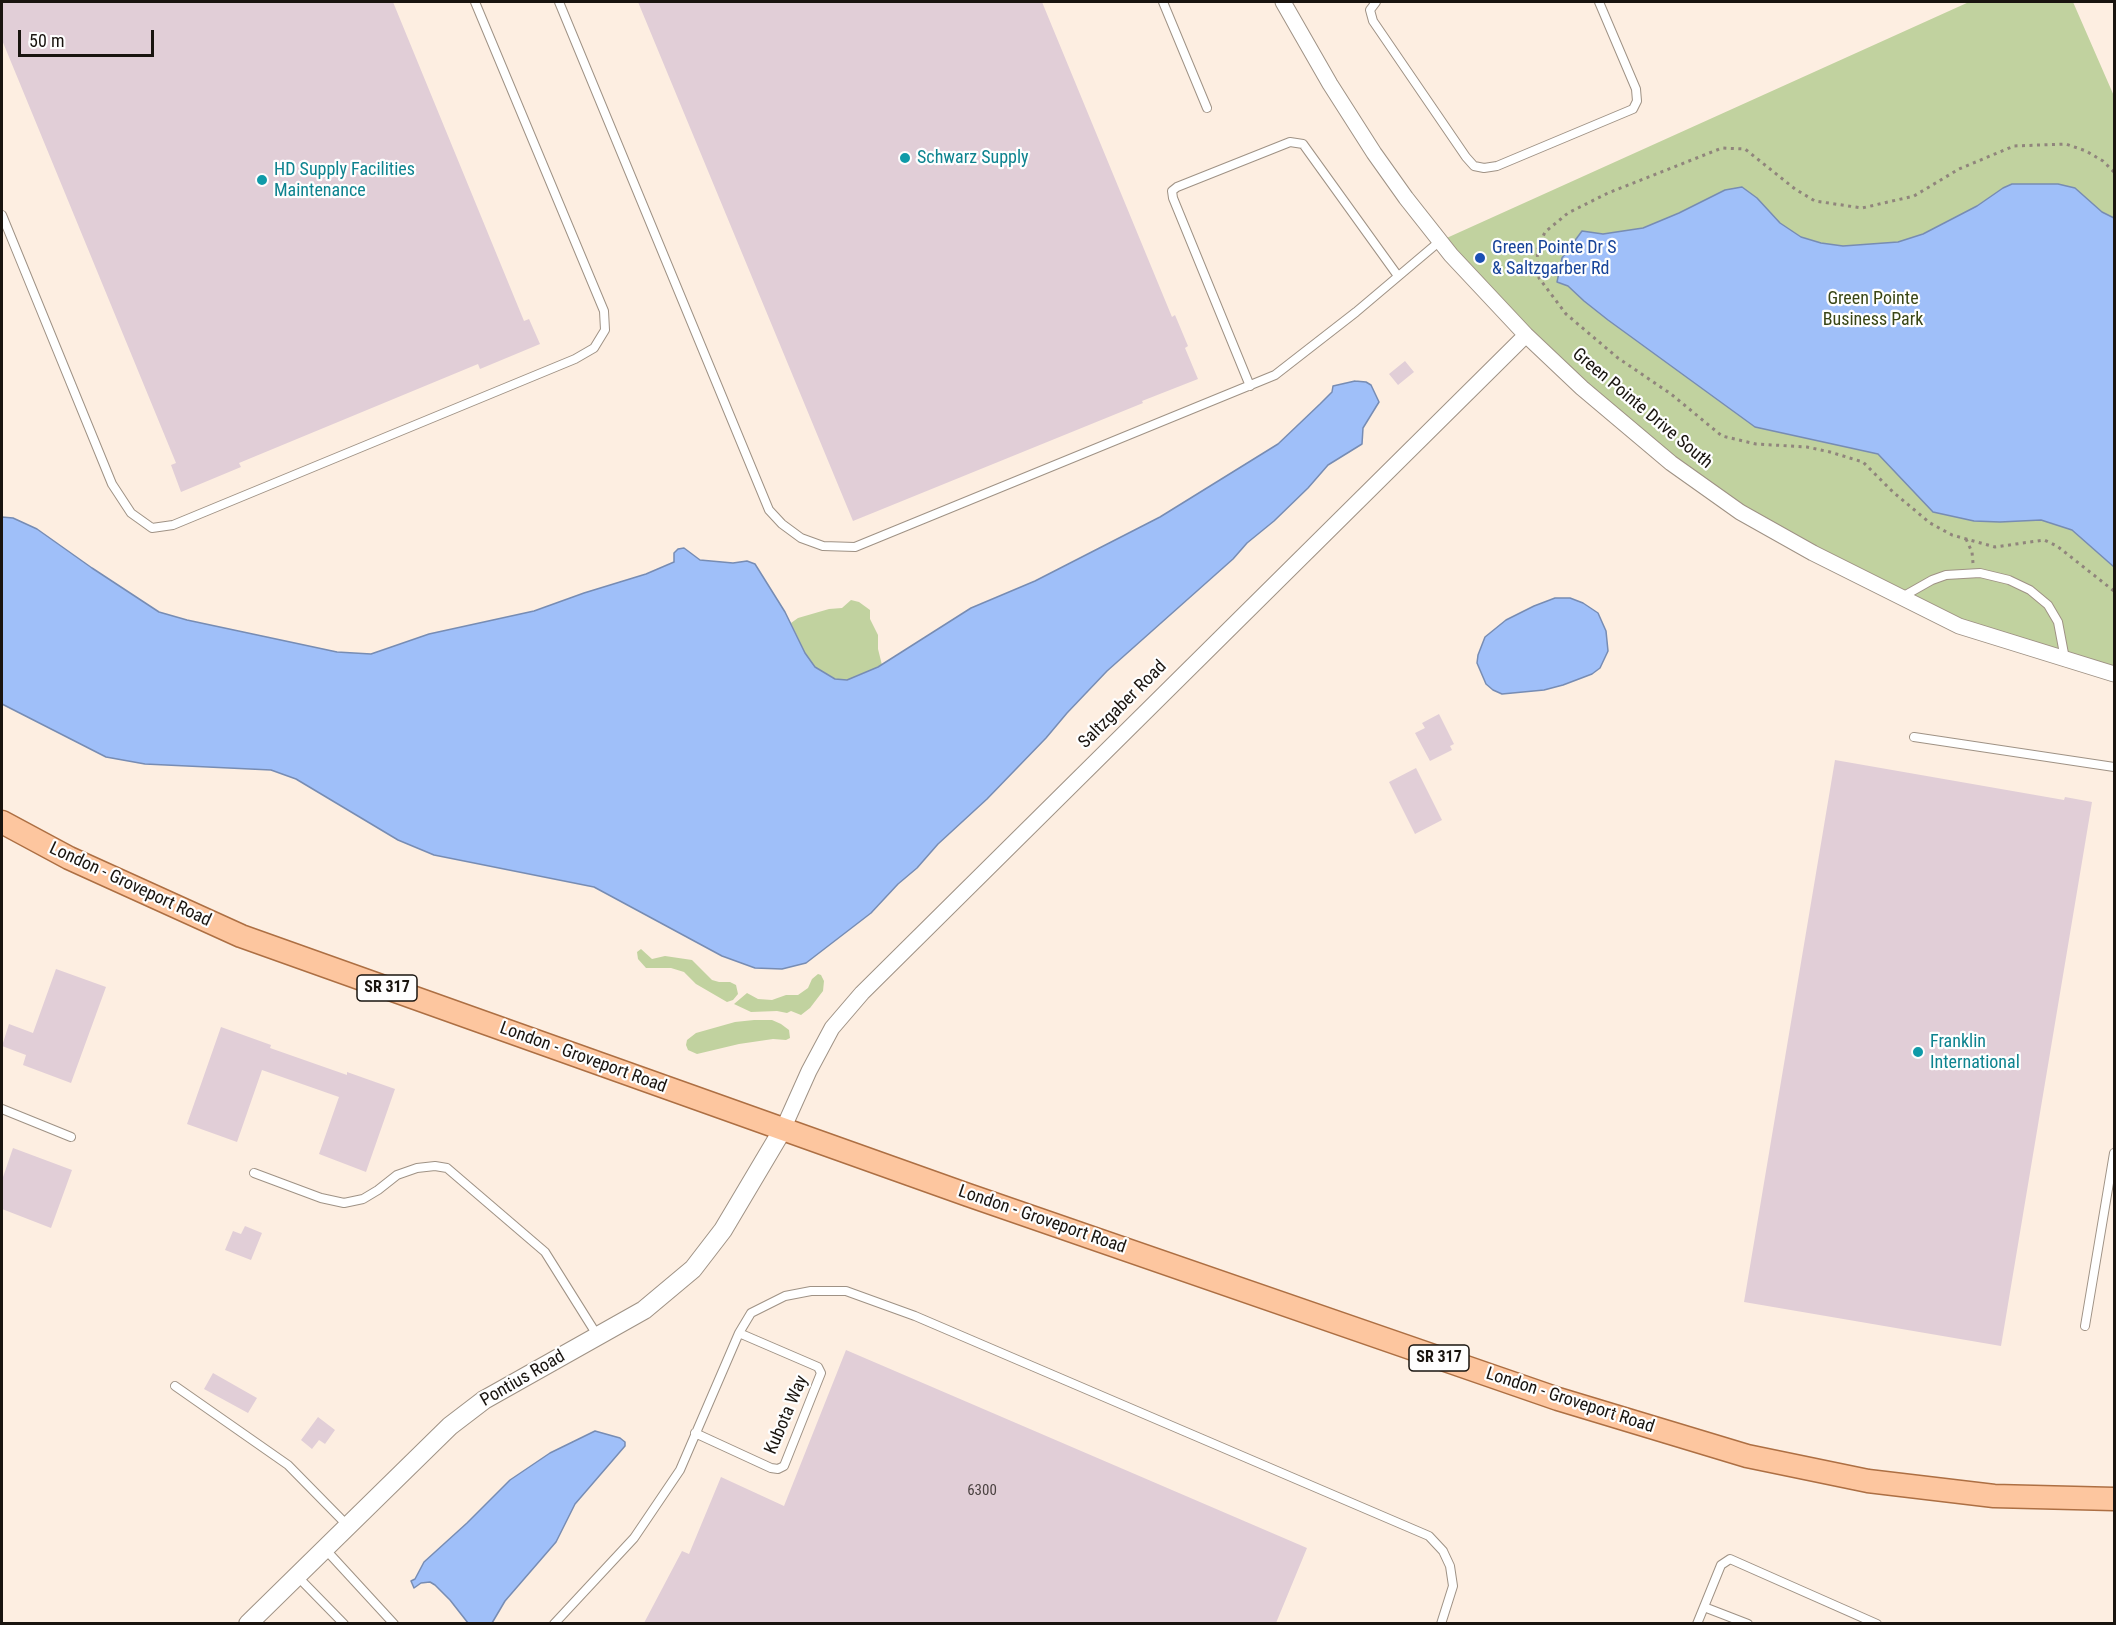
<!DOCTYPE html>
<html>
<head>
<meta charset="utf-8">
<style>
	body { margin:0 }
	#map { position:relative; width:2116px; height:1625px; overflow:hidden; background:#fdeee1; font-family:"Roboto Condensed",sans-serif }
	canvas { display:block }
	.frame { position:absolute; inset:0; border:3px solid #19140f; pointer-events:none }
	.scale { position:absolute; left:18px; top:30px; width:136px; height:27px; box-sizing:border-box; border:3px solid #19140f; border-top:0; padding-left:8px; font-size:18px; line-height:21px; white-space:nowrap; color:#19140f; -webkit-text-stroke:4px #fefefe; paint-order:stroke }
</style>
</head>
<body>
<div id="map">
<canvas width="2116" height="1625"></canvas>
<div class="frame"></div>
<div class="scale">50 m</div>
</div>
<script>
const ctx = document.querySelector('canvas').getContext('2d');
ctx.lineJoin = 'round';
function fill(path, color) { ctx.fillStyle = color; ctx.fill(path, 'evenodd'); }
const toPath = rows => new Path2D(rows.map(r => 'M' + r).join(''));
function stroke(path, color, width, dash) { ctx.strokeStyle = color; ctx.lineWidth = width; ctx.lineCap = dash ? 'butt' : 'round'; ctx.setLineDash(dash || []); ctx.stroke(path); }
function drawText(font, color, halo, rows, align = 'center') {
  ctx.font = font + ' "Roboto Condensed",sans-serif'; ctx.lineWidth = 4.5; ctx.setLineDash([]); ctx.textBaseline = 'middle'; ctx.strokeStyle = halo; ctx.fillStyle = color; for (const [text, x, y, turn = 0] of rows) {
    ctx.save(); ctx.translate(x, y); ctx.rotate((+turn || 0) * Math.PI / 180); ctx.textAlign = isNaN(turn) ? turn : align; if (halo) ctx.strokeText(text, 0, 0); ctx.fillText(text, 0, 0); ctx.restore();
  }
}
const green = toPath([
	[1969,2,2073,2,2114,96,2114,674,1959,626,1740,512,1582,388,1440,241],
	[851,600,859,602,870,610,870,619,878,635,878,649,882,665,857,678,847,680,835,679,815,667,805,653,791,623,798,618,829,609,842,608],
	[641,949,652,959,665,956,692,960,712,980,719,982,730,982,736,985,738,994,733,1000,727,1002,696,984,684,972,671,968,646,968,638,959,637,952],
	[818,974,821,975,824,981,823,991,810,1008,801,1015,791,1011,787,1013,777,1011,751,1012,734,1004,747,993,758,999,772,1000,786,995,798,995,808,988,812,979],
	[754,1020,772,1020,781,1024,789,1030,790,1038,786,1040,773,1039,739,1044,697,1054,688,1050,686,1045,687,1040,696,1033,735,1022]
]);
const water = toPath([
	[2012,184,2058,184,2075,188,2102,212,2114,218,2114,567,2072,530,2041,520,2000,522,1974,521,1933,512,1878,454,1755,427,1608,320,1584,301,1568,286,1557,282,1562,258,1582,231,1603,234,1643,228,1679,213,1725,190,1742,187,1757,198,1780,223,1801,237,1821,243,1843,246,1898,242,1923,234,1977,206,2003,188,2012,184],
	[1355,381,1366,382,1371,385,1379,402,1363,428,1362,444,1328,465,1308,488,1274,521,1247,543,1233,559,1107,671,1067,713,1046,738,987,799,938,844,917,868,898,884,871,913,806,963,782,969,755,968,722,956,594,887,434,855,398,840,296,779,271,770,145,764,106,757,2,704,2,517,13,518,37,529,92,568,159,612,187,620,337,652,371,654,429,634,534,611,584,593,646,574,674,562,674,553,678,549,684,548,700,560,733,563,747,561,755,564,785,612,805,653,815,667,835,679,847,680,878,667,971,608,1035,581,1160,517,1278,444,1320,404,1332,392,1333,386,1355,381],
	[1555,598,1570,598,1583,603,1598,613,1606,631,1608,651,1600,668,1592,674,1563,685,1544,690,1502,694,1493,690,1486,684,1477,663,1478,655,1485,637,1506,620,1534,606,1555,598],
	[595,1431,620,1438,625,1442,625,1446,575,1504,556,1542,505,1601,492,1623,468,1623,450,1600,435,1585,430,1582,421,1583,414,1588,411,1581,415,1579,424,1562,467,1523,510,1480,550,1453,595,1431]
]);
const building = toPath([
	[2,2,393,2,524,321,529,319,540,344,480,369,478,364,239,463,241,467,181,492,171,465,176,463,2,40],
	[638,2,1042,2,1172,317,1175,315,1188,346,1185,348,1198,379,1142,401,1143,403,853,521],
	[1405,361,1414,372,1398,385,1389,374],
	[1439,714,1454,744,1450,746,1452,750,1430,761,1415,733,1425,728,1422,723],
	[1835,760,2064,800,2065,797,2092,802,2001,1346,1744,1302],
	[1416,768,1442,820,1415,834,1389,782],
	[56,969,106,987,71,1083,23,1065,26,1055,2,1046,9,1024,33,1033],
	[221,1027,271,1045,270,1048,347,1075,347,1072,395,1089,366,1172,319,1154,339,1097,262,1070,237,1142,187,1124],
	[13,1148,72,1170,51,1228,2,1209,2,1180],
	[245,1226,262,1233,251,1260,225,1250,233,1231,241,1234],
	[846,1350,1307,1548,1276,1623,644,1623,682,1551,689,1554,721,1477,784,1506],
	[213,1373,257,1398,248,1413,204,1389],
	[318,1417,335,1430,325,1444,319,1440,312,1449,301,1440]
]);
const path = toPath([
	[2114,172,2103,161,2086,151,2066,144,2014,146,1959,169,1914,196,1862,208,1815,201,1795,189,1745,149,1722,148,1608,193,1568,213,1545,232,1537,251,1539,278,1566,314,1618,358,1671,394,1722,436,1756,444,1807,447,1830,452,1863,462,1893,492,1930,523,1952,535,1995,547,2044,540,2057,546,2114,591],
	[1966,539,1972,552,1973,563]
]);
const service = toPath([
	[559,2,769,510,782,524,801,538,823,546,855,547,1275,375,1356,312,1440,241],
	[1163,2,1207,108],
	[1376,2,1370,10,1373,21,1466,157,1474,166,1484,168,1497,166,1633,109,1637,101,1636,89,1599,2],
	[2,215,112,484,131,513,152,528,173,525,575,359,594,348,605,330,604,311,475,2],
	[1250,386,1173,198,1172,191,1177,187,1290,142,1303,144,1398,276],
	[1902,597,1932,580,1946,575,1980,573,2009,580,2030,590,2048,605,2058,622,2065,659],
	[1914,737,2114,767],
	[2,1109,71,1137],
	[254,1173,321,1198,344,1203,363,1199,378,1190,397,1175,417,1168,435,1166,447,1168,545,1252,597,1335],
	[2085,1326,2114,1153],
	[739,1333,751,1313,785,1296,811,1291,846,1291,915,1316,1429,1536,1443,1551,1450,1566,1453,1586,1441,1624],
	[175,1386,288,1465,347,1525],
	[326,1550,394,1624],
	[298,1577,344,1624],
	[1704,1607,1748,1624],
	[554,1624,634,1538,680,1470,739,1333,818,1367,821,1373,784,1466,778,1469,771,1468,695,1433],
	[1697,1624,1721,1565,1730,1559,1877,1624]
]);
const minor = toPath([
	[1283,2,1330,84,1374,153,1406,198,1451,255,1526,335,1582,388,1671,463,1740,512,1813,553,1959,626,2114,674],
	[783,1129,809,1071,832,1028,862,993,1526,335]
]);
const tertiary = toPath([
	[248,1624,450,1426,484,1400,644,1310,693,1269,723,1230,783,1129]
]);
const primary = toPath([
	[2,822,69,858,241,936,968,1195,1558,1399,1747,1456,1868,1481,1994,1496,2114,1499]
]);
const markers = [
	[905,158,6,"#0f9aa8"],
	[262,180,6,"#0f9aa8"],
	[1480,258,6,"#1a4fb4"],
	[1918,1052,6,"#0f9aa8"]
];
const numberNames = [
	["6300",982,1491]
];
const shields = [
	[387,988,60],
	[1439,1358,60]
];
const shieldNames = [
	["SR 317",387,988],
	["SR 317",1439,1358]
];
const cultureNames = [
	["Schwarz Supply",917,158],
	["HD Supply Facilities",274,170],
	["Maintenance",274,191],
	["Franklin",1930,1042],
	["International",1930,1063]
];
const transitNames = [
	["Green Pointe Dr S",1492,248],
	["& Saltzgarber Rd",1492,269]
];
const parkNames = [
	["Green Pointe",1873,299],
	["Business Park",1873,320]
];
const streetNames = [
	["Green Pointe Drive South",1642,409,40],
	["Saltzgaber Road",1123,705,-45],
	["London - Groveport Road",130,885,25],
	["London - Groveport Road",583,1058,20],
	["London - Groveport Road",1042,1220,19],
	["Pontius Road",523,1379,-30],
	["London - Groveport Road",1570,1401,18],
	["Kubota Way",787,1415,-67]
];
fill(green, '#c1d29f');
fill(water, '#9fbff9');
stroke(water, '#778cb3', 1.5);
fill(building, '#e1ced7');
stroke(service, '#9f9285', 10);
stroke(minor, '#9f9285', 17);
stroke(tertiary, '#9f9285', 20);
stroke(primary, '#ad6f43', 25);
stroke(path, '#90857c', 3, [3, 4.5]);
stroke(service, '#fff', 8);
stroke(minor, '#fff', 15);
stroke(tertiary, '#fff', 18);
stroke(primary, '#fdc69f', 22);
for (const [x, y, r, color] of markers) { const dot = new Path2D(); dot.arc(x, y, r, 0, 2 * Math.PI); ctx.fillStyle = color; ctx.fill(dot); stroke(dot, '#fefefe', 2); }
drawText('15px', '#4b4241', null, numberNames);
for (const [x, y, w] of shields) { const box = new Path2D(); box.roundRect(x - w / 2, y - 13, w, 26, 4.5); ctx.fillStyle = '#fefefe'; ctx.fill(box); stroke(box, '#19140f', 1.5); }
drawText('bold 16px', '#19140f', null, shieldNames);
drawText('18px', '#0d838f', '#fefefe', cultureNames, 'left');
drawText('18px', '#164399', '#fefefe', transitNames, 'left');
drawText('18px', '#394616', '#fefefe', parkNames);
drawText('18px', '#19140f', '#fefefe', streetNames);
</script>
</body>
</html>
